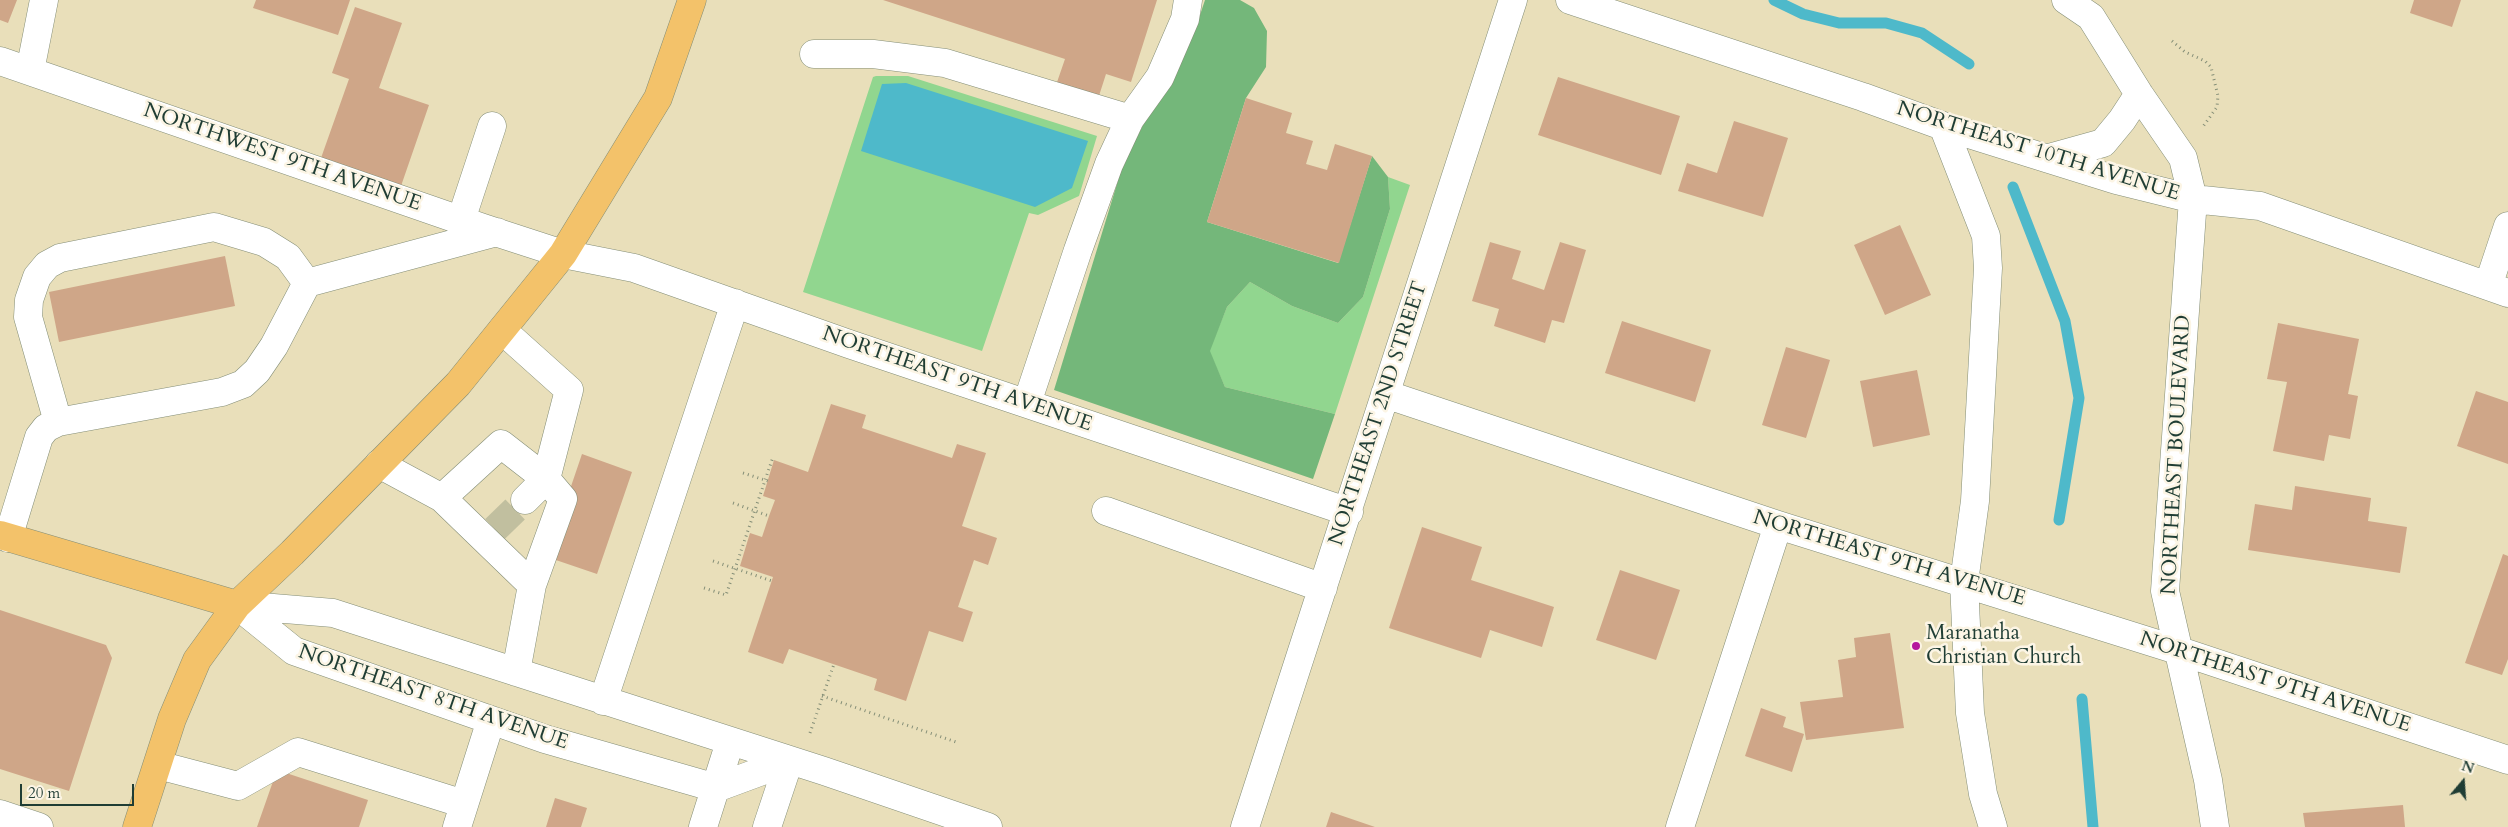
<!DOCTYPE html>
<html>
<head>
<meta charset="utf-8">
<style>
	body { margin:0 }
	#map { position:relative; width:2508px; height:827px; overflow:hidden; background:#e9dfba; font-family:Cardo,serif }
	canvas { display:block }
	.north { position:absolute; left:2438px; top:757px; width:50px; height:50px; -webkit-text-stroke:4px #fcf5e5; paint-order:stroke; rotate:18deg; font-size:14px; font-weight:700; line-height:20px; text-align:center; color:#1f3d34 }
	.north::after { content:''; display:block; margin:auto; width:18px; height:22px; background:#1f3d34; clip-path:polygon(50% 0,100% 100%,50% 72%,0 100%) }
	.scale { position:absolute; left:20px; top:784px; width:114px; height:22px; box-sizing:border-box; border:2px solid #1f3d34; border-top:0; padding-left:6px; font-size:15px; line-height:18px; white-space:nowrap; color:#1f3d34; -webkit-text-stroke:4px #fcf5e5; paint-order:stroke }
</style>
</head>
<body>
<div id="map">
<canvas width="2508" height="827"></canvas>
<div class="north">N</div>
<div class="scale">20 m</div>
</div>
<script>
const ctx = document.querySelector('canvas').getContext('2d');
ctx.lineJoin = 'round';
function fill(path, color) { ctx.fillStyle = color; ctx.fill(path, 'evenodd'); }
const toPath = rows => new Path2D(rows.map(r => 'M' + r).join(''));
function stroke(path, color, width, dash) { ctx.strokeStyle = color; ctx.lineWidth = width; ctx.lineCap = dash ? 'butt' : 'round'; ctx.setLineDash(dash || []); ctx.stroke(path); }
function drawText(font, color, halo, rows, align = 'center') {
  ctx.font = font + ' Cardo,serif'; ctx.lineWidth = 5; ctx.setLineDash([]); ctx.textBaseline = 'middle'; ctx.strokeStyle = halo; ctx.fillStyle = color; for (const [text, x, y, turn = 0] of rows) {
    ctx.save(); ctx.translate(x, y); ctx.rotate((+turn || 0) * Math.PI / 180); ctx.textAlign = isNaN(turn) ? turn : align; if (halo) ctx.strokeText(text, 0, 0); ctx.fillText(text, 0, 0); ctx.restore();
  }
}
const green = toPath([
	[876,76,908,76,1097,136,1079,196,1038,215,1029,213,982,351,803,292,873,77],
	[1388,177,1410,185,1335,414,1225,387,1209,351,1227,307,1250,282,1292,306,1338,323,1363,297,1390,209]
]);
const forest = toPath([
	[1205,0,1240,0,1254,8,1267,31,1266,67,1246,98,1207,222,1338,263,1372,156,1388,177,1390,209,1363,297,1338,323,1292,306,1250,282,1227,307,1210,351,1225,387,1335,414,1313,479,1054,390,1124,161,1198,21]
]);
const water = toPath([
	[906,83,1088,141,1072,188,1035,207,861,151,882,84]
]);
const stream = toPath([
	[1774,0,1803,14,1839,23,1886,23,1922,33,1969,64],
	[2013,187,2065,321,2079,398,2059,520],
	[2082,699,2093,827]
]);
const building = toPath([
	[0,0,17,0,8,23,0,20],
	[256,0,350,0,338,35,253,8],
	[883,0,1157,0,1131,82,1106,74,1097,102,1055,88,1065,59],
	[2414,0,2461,0,2452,27,2410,13],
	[355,7,402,23,379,88,429,105,401,186,321,158,349,79,332,73],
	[1558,77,1680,116,1661,175,1538,135],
	[1246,98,1292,113,1286,133,1313,141,1306,164,1327,170,1335,144,1372,156,1339,263,1207,222],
	[1734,121,1788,138,1763,217,1678,191,1687,163,1717,173],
	[1900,225,1931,295,1885,315,1854,245],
	[1490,242,1521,251,1512,279,1544,290,1560,242,1586,250,1564,323,1552,320,1545,343,1494,326,1499,309,1472,301],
	[225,256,235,306,59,342,49,292],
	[1622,321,1711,350,1695,402,1605,373],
	[2278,323,2359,339,2348,394,2358,396,2350,439,2329,435,2324,461,2273,451,2287,382,2267,379],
	[1786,347,1830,360,1806,438,1762,425],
	[1917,370,1930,435,1873,447,1860,381],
	[2476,391,2508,402,2508,464,2457,446],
	[831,404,866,415,862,428,952,458,957,444,986,453,962,526,997,538,988,565,974,560,958,607,973,612,963,642,929,631,906,701,874,690,877,679,789,649,783,664,748,652,773,577,740,566,750,533,762,537,769,516,775,500,763,496,774,460,808,472],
	[582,454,632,472,597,574,547,557],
	[2295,486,2371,498,2368,521,2407,527,2400,573,2248,550,2255,504,2292,510],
	[1422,527,1482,547,1471,580,1554,607,1542,647,1490,630,1481,658,1389,628],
	[2503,554,2508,556,2508,659,2502,675,2465,663],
	[1620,570,1680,590,1656,660,1596,640],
	[0,610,106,645,112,658,69,791,0,769],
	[1890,633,1904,728,1806,740,1800,702,1843,697,1838,660,1856,657,1854,638],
	[1761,708,1786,717,1783,727,1804,734,1792,772,1745,756],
	[277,770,368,800,359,827,257,827],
	[555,798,587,808,581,827,546,827],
	[2403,805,2405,827,2305,827,2303,813],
	[1331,812,1375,827,1326,827]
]);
const minorTunnel = toPath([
	[495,529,525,500]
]);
const path = toPath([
	[2172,41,2185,52,2205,61,2211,67,2218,96,2217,107,2202,128],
	[743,473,768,481],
	[733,503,769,516],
	[713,561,772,581],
	[704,588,726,595,773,457],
	[822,696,956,742],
	[810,733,834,664]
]);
const minor = toPath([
	[1570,0,1863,97,1943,126,2116,180,2193,199,2260,206,2508,293],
	[2066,0,2091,17,2139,94,2183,158,2193,199,2165,591,2208,780,2215,827],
	[814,54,873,54,945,63,1130,119,1160,77,1185,19,1188,0],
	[0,61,483,228,563,254,634,268,849,344,1349,512],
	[30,71,44,0],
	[1943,126,1986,236,1988,268,1975,501,1964,582,1970,713,1983,794,1993,827],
	[2049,158,2103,143,2122,120,2139,94],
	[461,220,492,126],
	[2488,286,2508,226],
	[502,330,569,390,546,479,563,499,532,585],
	[1385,394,1778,525,2180,651,2508,760],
	[1027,403,1078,250,1109,164,1130,119],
	[58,422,28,317,29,300,37,277,47,265,60,258,214,227,264,242,288,257,307,283],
	[379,464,442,498,532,585,516,672],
	[442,498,501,444,546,479,525,500],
	[1106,511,1323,588],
	[8,538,39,437,46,428,58,422,222,392,243,384,257,371,274,346,307,283,497,232],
	[237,605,333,613,824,771,988,827],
	[237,605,294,651,545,739,716,788,789,761],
	[603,701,735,303],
	[158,765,238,786,298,752,464,804],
	[0,814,39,827],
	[457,827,491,720],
	[703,827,730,742],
	[767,827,789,761],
	[1245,827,1513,0],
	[1680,827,1778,525]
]);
const major = toPath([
	[0,535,237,605],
	[137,827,172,719,197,660,237,605,292,553,458,384,563,254,658,98,692,0]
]);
const markers = [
	[1916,646,5,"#b5179e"]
];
const streetNames = [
	["NORTHEAST 10TH AVENUE",2038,152,17],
	["NORTHWEST 9TH AVENUE",282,158,19],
	["NORTHEAST 9TH AVENUE",957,380,19],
	["NORTHEAST 2ND STREET",1379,414,-72],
	["NORTHEAST BOULEVARD",2177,455,-87],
	["NORTHEAST 9TH AVENUE",1889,559,17],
	["NORTHEAST 9TH AVENUE",2275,683,18],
	["NORTHEAST 8TH AVENUE",433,698,19]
];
const poiNames = [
	["Maranatha",1926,634],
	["Christian Church",1926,658]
];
fill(green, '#91d68f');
fill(forest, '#74b77a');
fill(water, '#4eb9ca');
stroke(stream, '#4eb9ca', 11);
fill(building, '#cfa688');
stroke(minorTunnel, '#c1bf9f', 28, [28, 14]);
stroke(minor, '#848e77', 29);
stroke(major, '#848e77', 29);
stroke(path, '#848e77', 3, [1, 4]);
stroke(minor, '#fff', 28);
stroke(major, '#f3c26a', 28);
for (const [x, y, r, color] of markers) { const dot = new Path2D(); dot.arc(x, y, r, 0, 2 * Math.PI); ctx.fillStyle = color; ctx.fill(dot); stroke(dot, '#fcf5e5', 2); }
drawText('21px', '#1f3d34', '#fcf5e5', streetNames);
drawText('21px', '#1f3d34', '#fcf5e5', poiNames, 'left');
</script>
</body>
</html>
